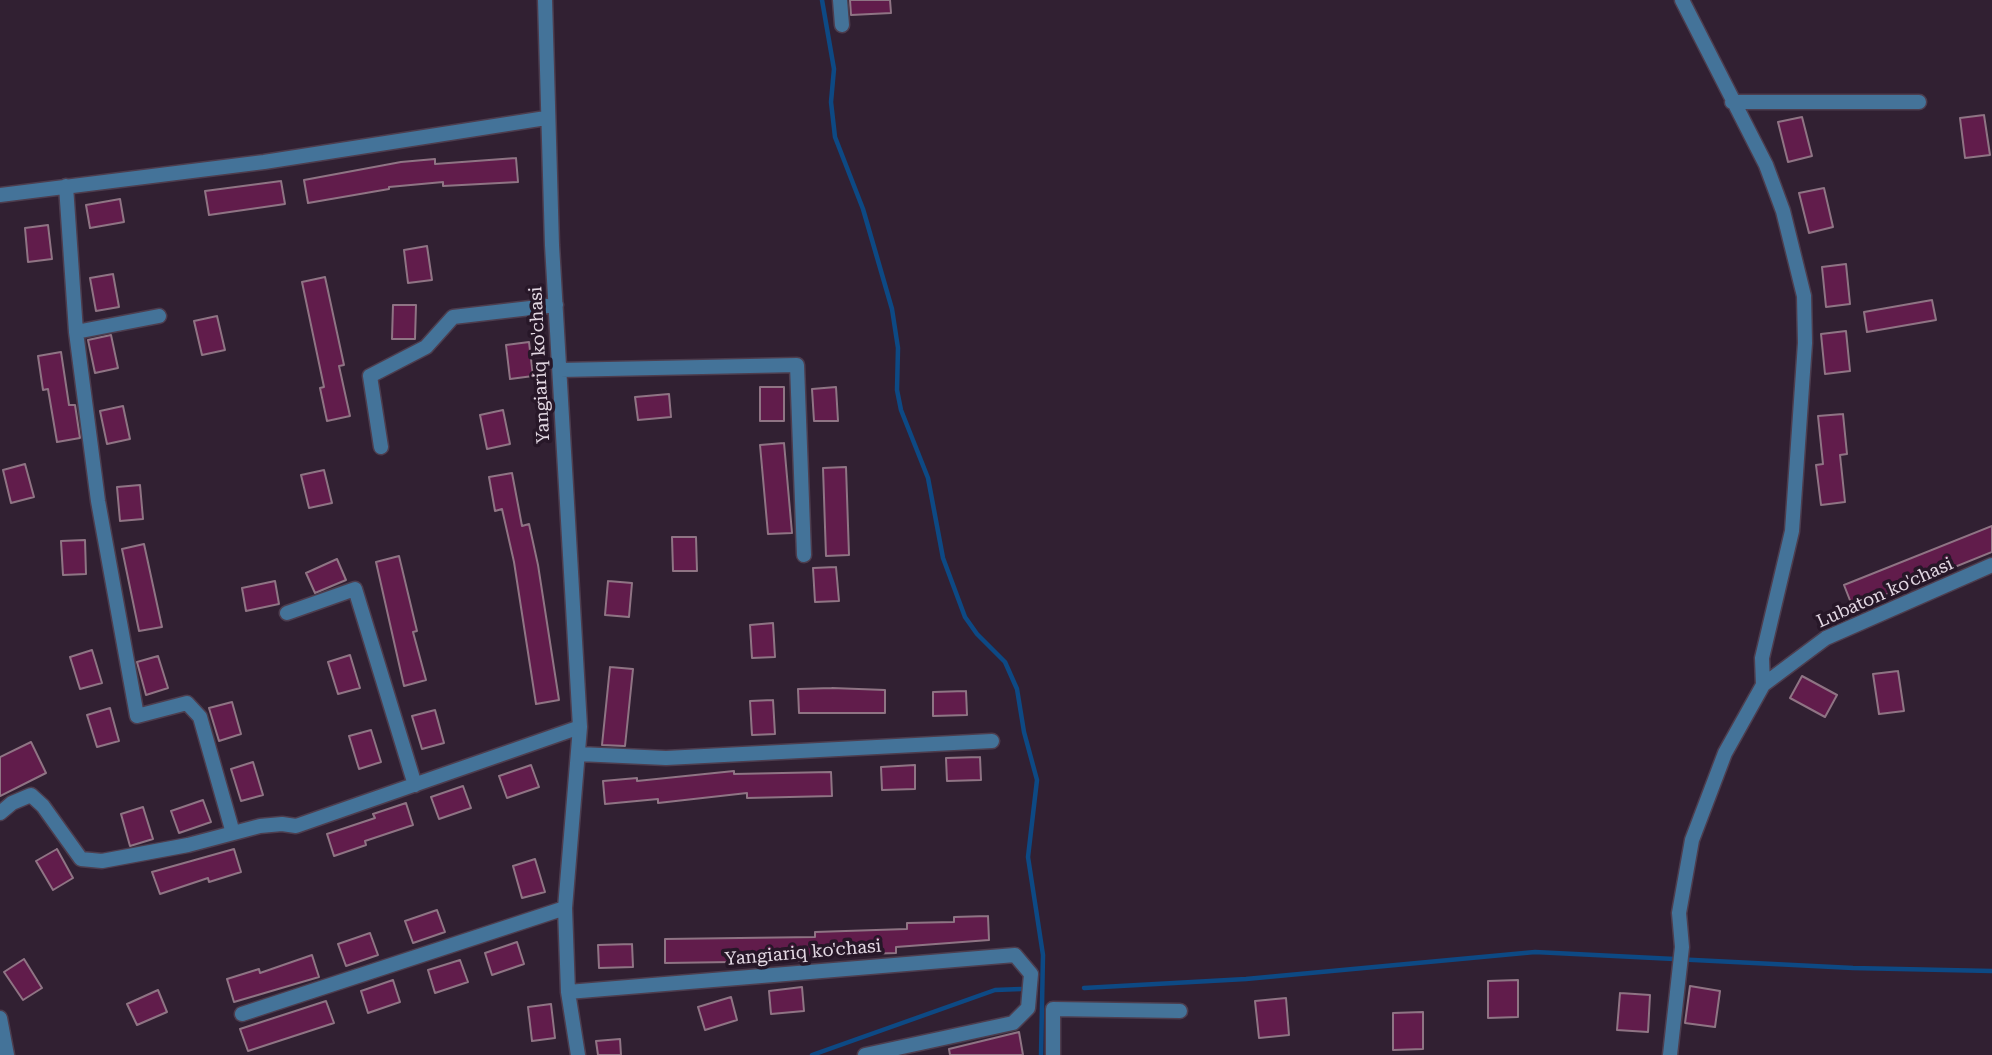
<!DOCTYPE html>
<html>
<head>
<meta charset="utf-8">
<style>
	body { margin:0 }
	canvas { display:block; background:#312032 }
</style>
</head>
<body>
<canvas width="1992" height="1055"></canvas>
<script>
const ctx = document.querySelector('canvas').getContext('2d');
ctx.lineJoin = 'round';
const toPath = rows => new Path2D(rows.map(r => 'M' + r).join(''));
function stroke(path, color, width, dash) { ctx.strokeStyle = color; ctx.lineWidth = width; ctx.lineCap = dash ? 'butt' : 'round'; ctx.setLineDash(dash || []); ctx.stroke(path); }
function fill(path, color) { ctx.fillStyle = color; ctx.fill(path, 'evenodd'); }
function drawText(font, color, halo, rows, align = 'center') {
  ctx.font = font + ' "Roboto Serif",serif'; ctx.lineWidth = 7; ctx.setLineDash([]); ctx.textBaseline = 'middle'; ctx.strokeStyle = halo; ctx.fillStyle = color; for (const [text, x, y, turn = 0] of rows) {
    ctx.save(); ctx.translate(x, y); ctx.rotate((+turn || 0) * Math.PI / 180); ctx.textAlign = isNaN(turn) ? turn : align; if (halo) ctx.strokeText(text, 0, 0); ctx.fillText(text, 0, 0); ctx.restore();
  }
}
const stream = toPath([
	[822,0,834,69,831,102,835,137,863,209,892,309,898,348,897,390,901,410,928,478,943,558,965,617,977,634,1005,662,1017,689,1024,732,1037,780,1028,857,1043,955,1041,1055],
	[1084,988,1246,979,1535,952,1853,968,1992,971],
	[812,1055,995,990,1021,989]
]);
const building = toPath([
	[850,0,890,0,891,13,851,15,850,0],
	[1984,115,1990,155,1965,158,1960,118,1984,115],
	[1802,117,1812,156,1788,162,1778,122,1802,117],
	[516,158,518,182,443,186,443,182,389,187,389,189,308,203,304,180,401,162,435,159,435,164,516,158],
	[281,181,285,204,209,215,205,191,281,181],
	[1824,188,1833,227,1809,233,1799,193,1824,188],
	[120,199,124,222,90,228,86,205,120,199],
	[48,225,52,259,28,262,25,228,48,225],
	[427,246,432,280,408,283,404,250,427,246],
	[1846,264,1850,304,1826,307,1822,267,1846,264],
	[113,274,119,307,96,311,90,278,113,274],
	[325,277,344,365,339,366,350,416,327,421,320,388,324,387,302,282,325,277],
	[1932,300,1936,320,1867,332,1864,312,1932,300],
	[393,305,416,305,415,339,392,339,393,305],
	[217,316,225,350,202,355,194,321,217,316],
	[1846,331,1850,371,1825,374,1821,334,1846,331],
	[111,335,118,368,95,373,88,340,111,335],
	[529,342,533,376,510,379,506,345,529,342],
	[61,352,69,405,75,405,80,438,57,442,48,389,43,390,38,356,61,352],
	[760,387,784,387,784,421,760,421,760,387],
	[836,387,838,421,814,421,812,389,836,387],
	[669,394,671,417,638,420,635,397,669,394],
	[123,406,130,439,107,444,100,411,123,406],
	[503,410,510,444,487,449,480,415,503,410],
	[1843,414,1847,454,1840,455,1845,502,1821,505,1816,465,1823,464,1818,416,1843,414],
	[784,443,792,533,768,534,760,445,784,443],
	[25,464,34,497,11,503,3,470,25,464],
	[846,467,849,555,826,556,823,468,846,467],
	[324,470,332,503,309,508,301,475,324,470],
	[512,473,522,526,529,524,538,565,559,700,536,704,514,562,502,509,495,511,489,477,512,473],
	[140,485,143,519,120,521,117,487,140,485],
	[1992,526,1992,552,1853,608,1844,585,1992,526],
	[672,537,696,537,697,571,673,571,672,537],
	[85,540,86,574,63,575,61,541,85,540],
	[144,544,162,627,139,631,122,549,144,544],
	[399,556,417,631,413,632,426,680,404,686,376,562,399,556],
	[337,559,346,580,315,593,306,573,337,559],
	[836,567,839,601,815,602,813,568,836,567],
	[275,581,279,604,246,611,242,588,275,581],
	[608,581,632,583,629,617,605,615,608,581],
	[773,623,775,657,752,658,750,625,773,623],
	[92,650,102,683,80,689,70,657,92,650],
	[350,655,360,688,338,694,328,662,350,655],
	[158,656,168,688,146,695,137,662,158,656],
	[610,667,633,669,625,746,602,745,610,667],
	[1898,671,1904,711,1879,714,1873,674,1898,671],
	[1802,676,1837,695,1825,717,1790,698,1802,676],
	[832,688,885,690,885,713,799,713,798,689,832,688],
	[966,691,967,715,933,716,933,692,966,691],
	[773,700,775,734,752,735,750,701,773,700],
	[232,702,241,734,219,741,209,708,232,702],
	[110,708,119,741,97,747,87,715,110,708],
	[435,710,444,743,422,749,412,716,435,710],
	[371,730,381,762,359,769,349,736,371,730],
	[31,742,46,773,0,796,0,757,31,742],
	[980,757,981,780,947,781,946,758,980,757],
	[253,762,263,795,241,801,231,769,253,762],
	[531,765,539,787,507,798,499,776,531,765],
	[915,765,915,789,882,790,881,767,915,765],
	[734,771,734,774,831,772,832,796,747,798,747,793,658,803,658,799,605,804,603,781,637,778,637,781,734,771],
	[463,786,471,808,439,819,431,797,463,786],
	[203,800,211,822,179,833,171,811,203,800],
	[406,803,413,825,365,841,366,845,334,856,327,834,375,818,373,814,406,803],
	[143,807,153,839,130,846,121,814,143,807],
	[57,849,73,878,53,890,36,861,57,849],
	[234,849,241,872,209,882,208,878,160,894,152,872,234,849],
	[535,859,545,892,522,898,513,866,535,859],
	[437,910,445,932,413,943,405,921,437,910],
	[988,916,989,940,896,947,896,953,800,956,800,961,665,963,665,939,815,937,815,932,907,929,907,923,954,922,954,917,988,916],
	[370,933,378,955,346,966,338,944,370,933],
	[517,942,524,964,492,975,485,953,517,942],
	[632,944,633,967,599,968,598,945,632,944],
	[312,955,319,977,234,1002,227,979,259,969,260,973,312,955],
	[24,959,42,988,23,1000,4,972,24,959],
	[460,960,468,982,435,993,428,970,460,960],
	[393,980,400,1002,368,1013,361,991,393,980],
	[1518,980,1518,1017,1488,1018,1488,981,1518,980],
	[1690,986,1720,991,1715,1027,1685,1023,1690,986],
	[802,987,804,1011,771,1014,769,991,802,987],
	[158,990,167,1012,137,1025,127,1004,158,990],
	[1620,993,1650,995,1648,1032,1617,1030,1620,993],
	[731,997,737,1020,705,1030,698,1007,731,997],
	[1286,998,1289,1035,1259,1038,1255,1001,1286,998],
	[326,1001,334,1023,248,1051,240,1029,326,1001],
	[551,1004,555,1038,532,1041,528,1007,551,1004],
	[1423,1012,1423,1049,1393,1050,1393,1013,1423,1012],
	[1019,1032,1023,1055,950,1055,949,1049,1019,1032],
	[620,1039,621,1055,598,1055,596,1041,620,1039]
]);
const minor = toPath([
	[545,0,552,245,580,727,565,908,568,992,578,1055],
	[840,0,842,25],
	[1732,102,1919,102],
	[66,186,76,332,98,501,137,716,187,703,200,717,233,833],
	[0,195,264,162,546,118],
	[76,332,159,316],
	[560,370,797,365,804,555],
	[381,447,370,376,426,347,453,317,556,305],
	[287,613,355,589,415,785],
	[1763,685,1826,638,1992,565],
	[579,754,666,758,992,741],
	[0,813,12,803,31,795,43,806,81,859,102,861,188,845,260,826,282,824,296,826,580,727],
	[568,992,1015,955,1031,974,1028,1008,1013,1023,865,1055],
	[242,1014,565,908],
	[0,1018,7,1055],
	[1053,1055,1053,1009,1180,1011],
	[1670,1055,1682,947,1679,913,1692,840,1725,753,1763,685,1762,658,1792,531,1805,343,1804,296,1783,211,1766,165,1682,0]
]);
const streetNames = [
	["Yangiariq ko'chasi",540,365,-93],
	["Lubaton ko'chasi",1885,593,-24],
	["Yangiariq ko'chasi",803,953,-5]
];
stroke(stream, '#0d4984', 4.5);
fill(building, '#611c4b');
stroke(building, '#8f7484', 2);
stroke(minor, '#4d3d4e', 17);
stroke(minor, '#447399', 14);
drawText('18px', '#e3d8e3', '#271728', streetNames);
</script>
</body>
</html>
